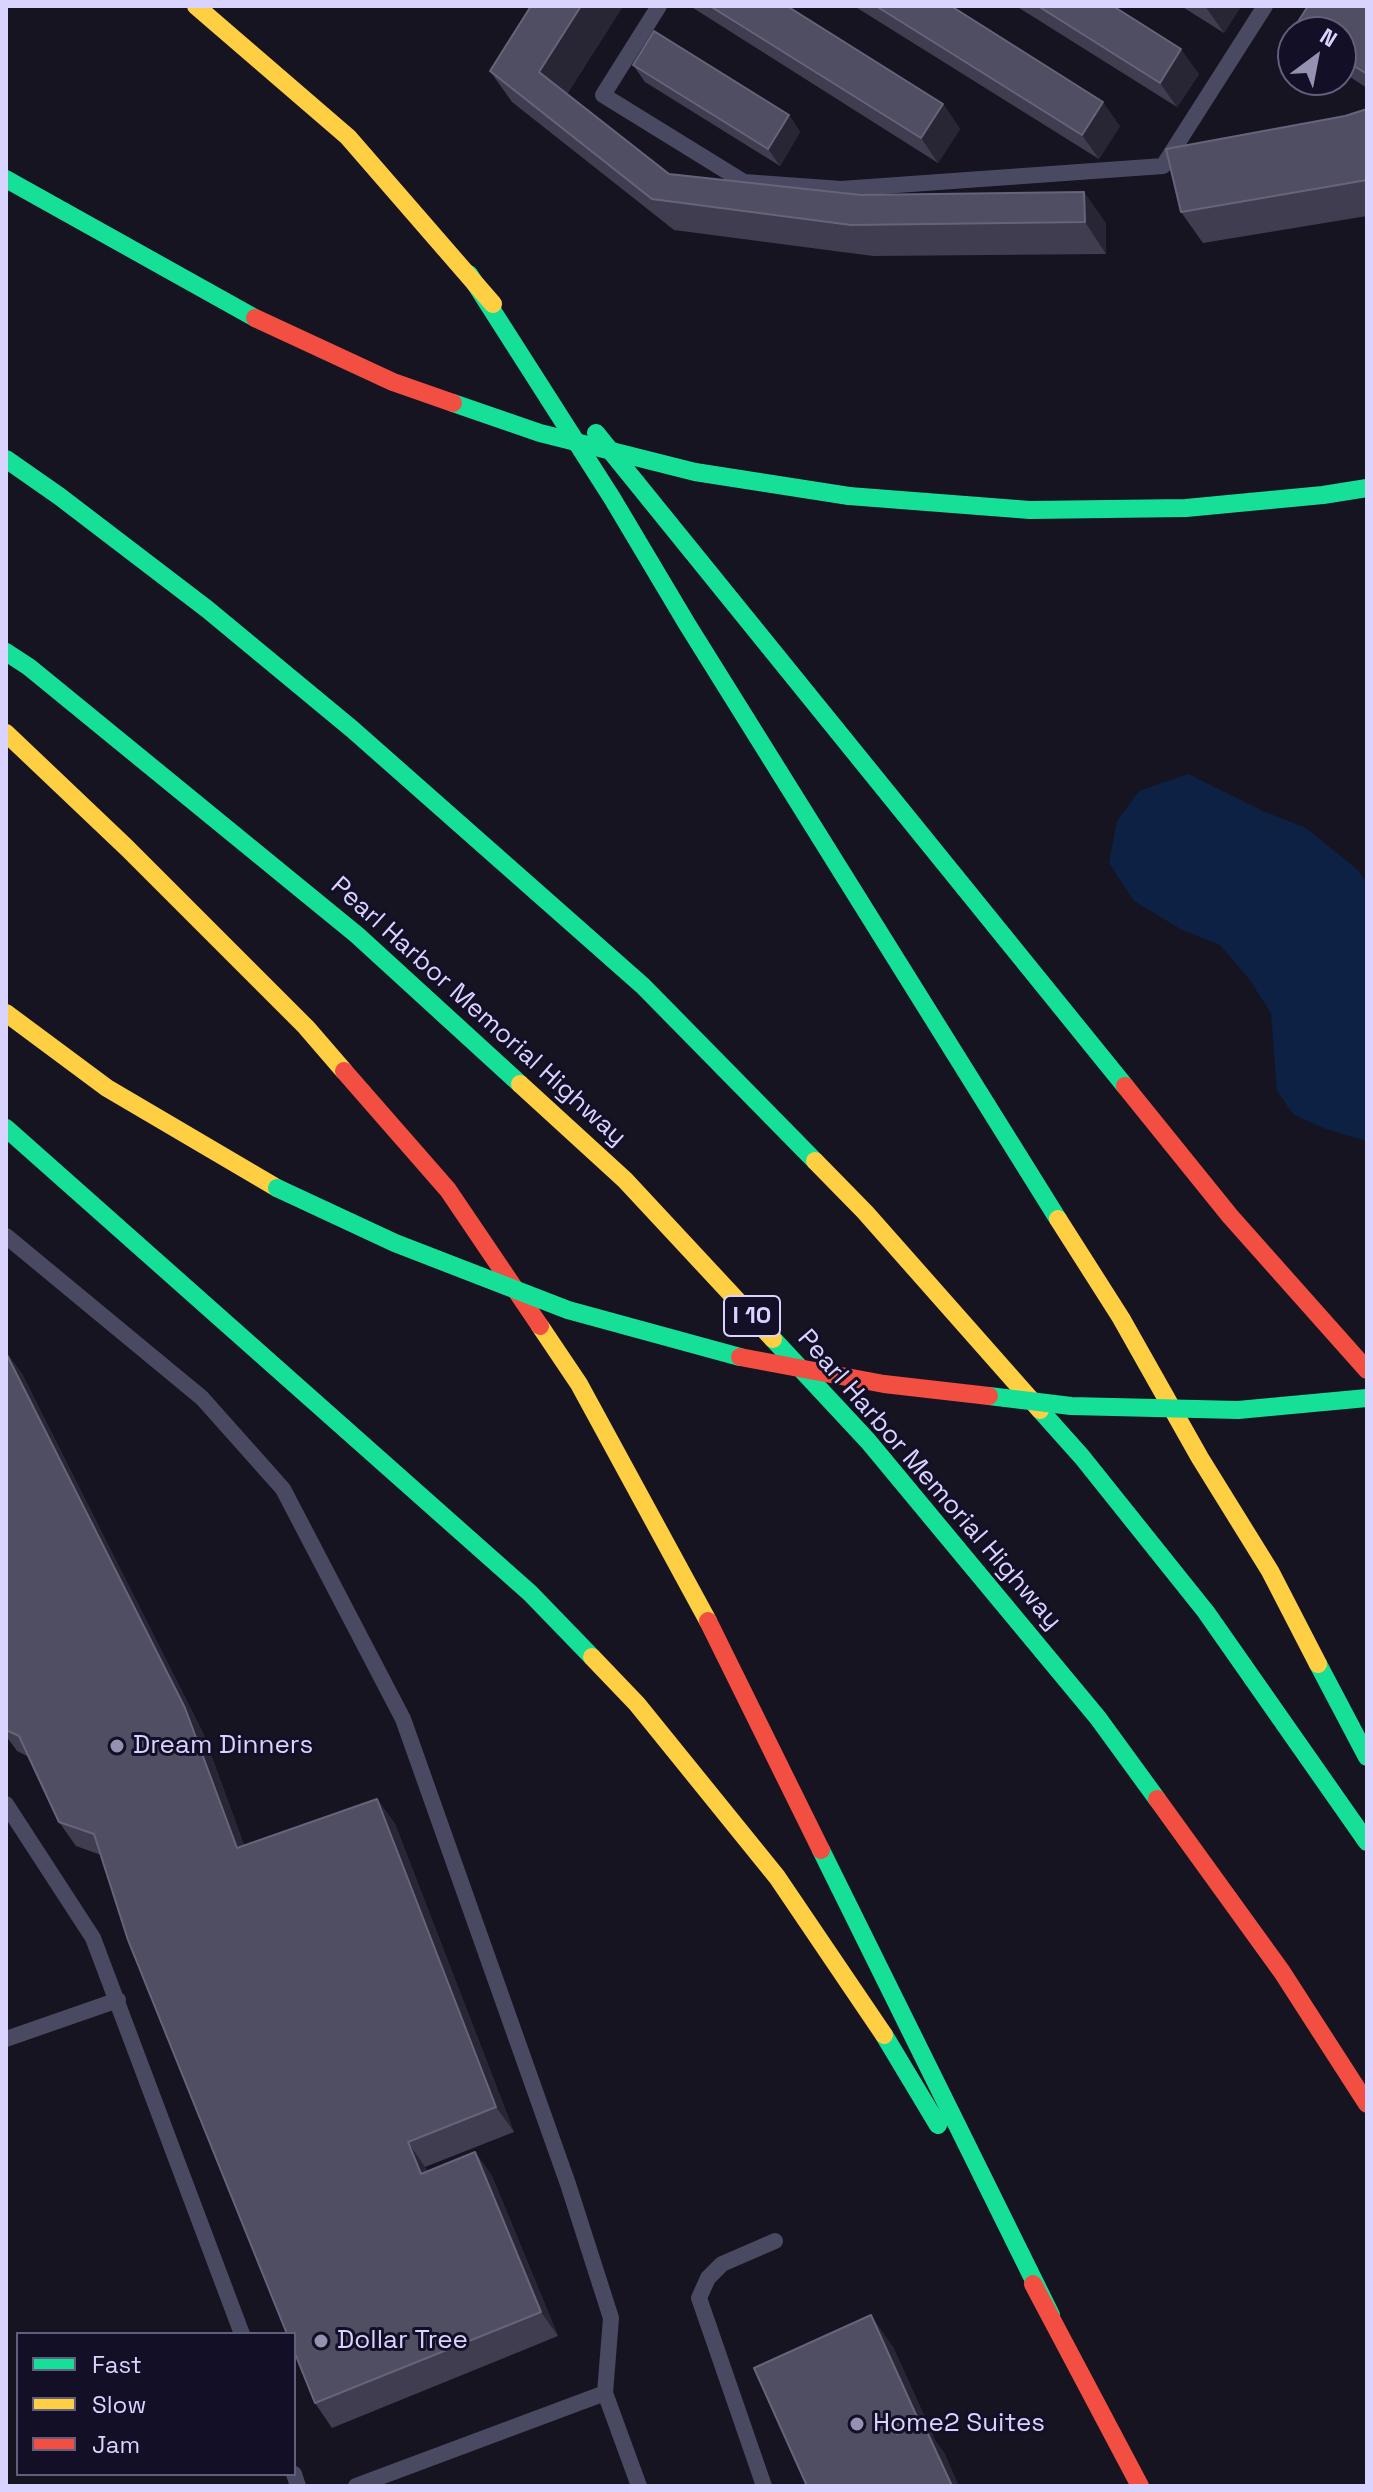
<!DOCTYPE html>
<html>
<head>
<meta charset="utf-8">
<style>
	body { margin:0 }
	#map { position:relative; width:1373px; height:2492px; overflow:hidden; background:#161421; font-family:"Space Grotesk",sans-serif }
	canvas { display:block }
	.frame { position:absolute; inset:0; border:8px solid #d9d4ff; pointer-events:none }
	.legend { position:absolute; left:16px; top:2332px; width:280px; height:144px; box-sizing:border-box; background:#130f26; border:2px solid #625e7d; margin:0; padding:10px 14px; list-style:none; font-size:24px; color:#d9d4ff }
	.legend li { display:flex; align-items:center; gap:16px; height:40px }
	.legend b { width:40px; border:2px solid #625e7d }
	.north { position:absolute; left:1277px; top:16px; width:80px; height:80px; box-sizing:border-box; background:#130f26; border:2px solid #625e7d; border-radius:50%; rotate:32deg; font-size:22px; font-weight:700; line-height:32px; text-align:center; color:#d9d4ff }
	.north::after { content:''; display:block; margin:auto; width:28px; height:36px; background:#9591b1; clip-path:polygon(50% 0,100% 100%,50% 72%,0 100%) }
</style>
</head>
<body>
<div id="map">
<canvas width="1373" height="2492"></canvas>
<div class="frame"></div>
<ul class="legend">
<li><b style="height:10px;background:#16e098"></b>Fast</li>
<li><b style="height:10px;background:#ffcf43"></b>Slow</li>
<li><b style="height:10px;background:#f24e42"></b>Jam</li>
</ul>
<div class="north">N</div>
</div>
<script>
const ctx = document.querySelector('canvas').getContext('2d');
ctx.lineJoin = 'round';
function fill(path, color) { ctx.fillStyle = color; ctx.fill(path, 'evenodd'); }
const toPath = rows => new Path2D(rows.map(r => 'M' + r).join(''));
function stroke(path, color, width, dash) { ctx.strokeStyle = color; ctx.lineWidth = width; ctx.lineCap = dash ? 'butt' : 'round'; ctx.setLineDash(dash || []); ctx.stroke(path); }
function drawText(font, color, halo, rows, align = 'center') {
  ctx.font = font + ' "Space Grotesk",sans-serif'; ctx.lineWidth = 6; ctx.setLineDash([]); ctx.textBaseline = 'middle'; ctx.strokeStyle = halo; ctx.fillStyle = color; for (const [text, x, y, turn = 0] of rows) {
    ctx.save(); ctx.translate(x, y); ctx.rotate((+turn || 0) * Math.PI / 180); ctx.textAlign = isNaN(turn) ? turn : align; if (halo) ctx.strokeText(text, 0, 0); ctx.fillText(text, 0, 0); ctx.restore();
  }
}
const water = toPath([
	[1188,774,1263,811,1306,828,1358,870,1367,884,1367,1141,1326,1129,1294,1115,1277,1091,1271,1013,1249,979,1220,945,1182,930,1134,901,1109,863,1117,821,1139,791]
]);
const lane = toPath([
	[659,6,603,95,744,182,841,189,1163,166,1265,6],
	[6,1236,202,1398,283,1489,403,1719,568,2184,611,2318,605,2393,356,2486],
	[6,1804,93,1938,242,2334],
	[6,2039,118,2000],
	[605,2393,639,2486],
	[294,2474,298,2486],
	[764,2486,699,2298,708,2278,722,2264,775,2241]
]);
const fast = toPath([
	[6,179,255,318],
	[469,274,612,498,687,624,1058,1219],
	[596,433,1125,1086],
	[6,459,59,496,207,609,352,729,643,986,815,1161],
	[849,496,1030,510,1186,508,1323,495,1367,488],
	[6,652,29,667,357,935,520,1084],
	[6,1128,530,1593,592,1657],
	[773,1339,868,1441,1098,1718,1157,1799],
	[1040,1410,1082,1457,1206,1612,1367,1842],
	[1318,1664,1367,1757],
	[821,1850,1051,2315],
	[884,2035,938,2125]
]);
const slow = toPath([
	[196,6,348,137,493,304],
	[6,733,127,848,306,1027,344,1071],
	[6,1013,107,1088,277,1188],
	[520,1084,625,1180,773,1339],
	[815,1161,865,1212,1040,1410],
	[1058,1219,1121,1318,1200,1458,1270,1571,1318,1664],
	[540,1326,579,1384,708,1621],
	[592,1657,637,1704,777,1877,884,2035]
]);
const jam = toPath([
	[344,1071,448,1190,540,1326],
	[1125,1086,1230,1216,1367,1370],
	[708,1621,821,1850],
	[1157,1799,1282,1972,1367,2104],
	[1033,2284,1140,2486]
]);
const fastBridge = toPath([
	[453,403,540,433,695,472,849,496],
	[277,1188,395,1243,568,1310,740,1357],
	[989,1396,1071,1406,1238,1410,1367,1398]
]);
const jamBridge = toPath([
	[255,318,393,382,453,403],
	[740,1357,884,1384,989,1396]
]);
const wall = toPath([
	[531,6,623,6,567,94,669,174,1106,223,1106,254,873,256,674,230,512,102,490,71],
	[690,6,787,6,943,104,960,129,938,163],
	[854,6,951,6,1120,126,1099,159],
	[1016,6,1113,6,1199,74,1177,107],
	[1181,6,1241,6,1224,33],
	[1367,6,1367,88,1341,71,1341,32,1297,32,1294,28],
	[633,65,789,115,800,132,780,166,645,82],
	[1367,109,1367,216,1203,243,1181,212,1345,116],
	[6,1352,22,1374,203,1733,244,1845,377,1799,395,1824,514,2132,425,2167,427,2171,475,2152,492,2176,558,2336,332,2428,315,2403,101,1855,76,1846,59,1822,29,1757,17,1751,6,1736],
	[893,2347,936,2442,945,2454,807,2486]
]);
const shadedWall = toPath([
	[581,6,623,6,561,103,539,72],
	[1205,6,1241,6,1224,33],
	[1181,49,1199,74,1177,107,1160,83],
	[1103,102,1120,126,1099,159,1082,135],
	[943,104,960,129,938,163,921,138],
	[789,115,800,132,780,166,768,149],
	[1084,192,1106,223,1106,254,1085,222],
	[6,1352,22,1374,203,1733,254,1872,237,1848],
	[377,1799,395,1824,514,2132,496,2107],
	[408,2142,425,2167,438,2199,421,2174],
	[475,2152,492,2176,558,2336,541,2312],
	[871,2315,893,2347,936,2442,945,2454,959,2486,952,2486,926,2429,917,2417]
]);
const building = toPath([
	[531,6,581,6,539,72,669,174,861,195,1084,192,1085,222,851,225,652,199,490,71,531,6],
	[710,6,787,6,943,104,921,138,710,6],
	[876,6,951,6,1103,102,1082,135,876,6],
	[1038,6,1113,6,1181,49,1160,83,1038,6],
	[1308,6,1367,6,1367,74,1341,58,1341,32,1300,32,1294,28,1308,6],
	[654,31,789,115,768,149,633,65,654,31],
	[1367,109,1367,180,1181,212,1166,149,1345,116,1367,109],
	[6,1353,185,1708,237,1848,377,1799,496,2107,408,2142,421,2174,475,2152,541,2312,315,2403,294,2351,294,2334,287,2334,128,1940,94,1834,59,1822,19,1736,6,1730,6,1353],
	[871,2315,917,2417,894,2428,897,2434,923,2423,952,2486,807,2486,754,2368,871,2315]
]);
const markers = [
	[117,1746,8,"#9591b1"],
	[321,2341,8,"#9591b1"],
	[857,2424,8,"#9591b1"]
];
const shields = [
	[752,1316,56]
];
const shieldNames = [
	["I 10",752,1316]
];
const streetNames = [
	["Pearl Harbor Memorial Highway",478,1012,42],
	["Pearl Harbor Memorial Highway",929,1480,49]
];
const poiNames = [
	["Dream Dinners",133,1746],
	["Dollar Tree",337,2341],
	["Home2 Suites",873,2424]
];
fill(water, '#0d2144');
stroke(lane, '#4a4962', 16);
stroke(fast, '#16e098', 18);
stroke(slow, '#ffcf43', 18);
stroke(jam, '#f24e42', 18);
stroke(fastBridge, '#16e098', 18);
stroke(jamBridge, '#f24e42', 18);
fill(wall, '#403d50');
fill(shadedWall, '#282635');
fill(building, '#504e63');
stroke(building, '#66637b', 2);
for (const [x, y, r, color] of markers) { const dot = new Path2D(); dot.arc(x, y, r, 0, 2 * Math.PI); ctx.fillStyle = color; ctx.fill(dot); stroke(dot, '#130f26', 3); }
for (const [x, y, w] of shields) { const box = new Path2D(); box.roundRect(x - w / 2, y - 20, w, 40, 6); ctx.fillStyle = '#130f26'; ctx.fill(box); stroke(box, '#d9d4ff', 2); }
drawText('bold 24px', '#d9d4ff', null, shieldNames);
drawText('26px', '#d9d4ff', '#130f26', streetNames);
drawText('26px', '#d9d4ff', '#130f26', poiNames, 'left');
</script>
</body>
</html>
